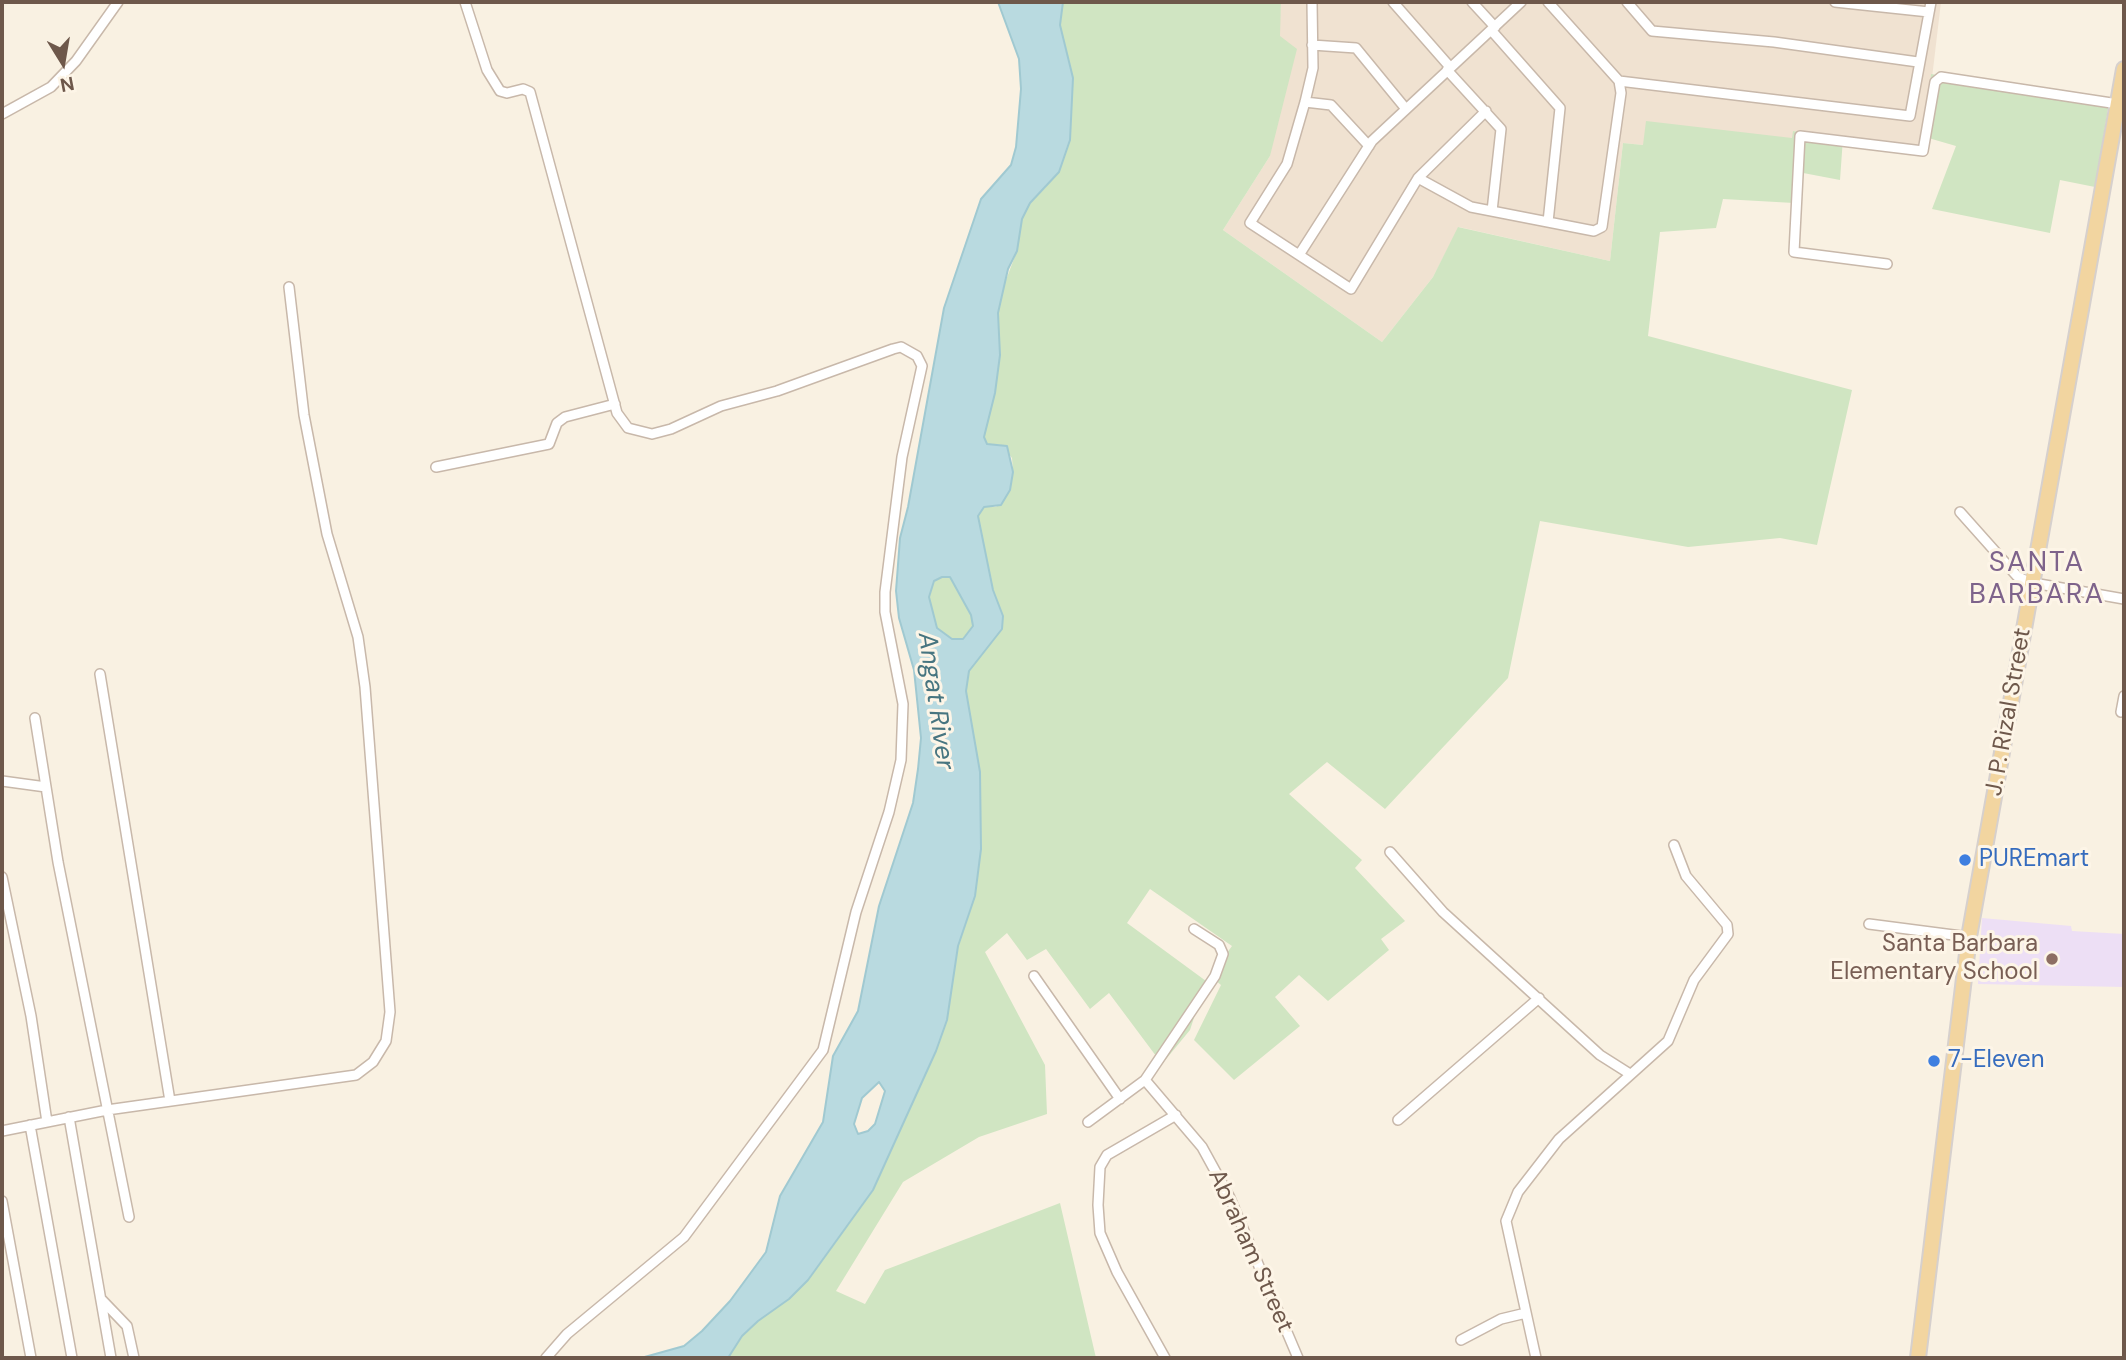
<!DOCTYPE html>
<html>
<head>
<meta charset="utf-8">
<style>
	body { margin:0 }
	#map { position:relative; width:2126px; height:1360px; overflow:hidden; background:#f9f1e2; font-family:"DM Sans",sans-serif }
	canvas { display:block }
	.frame { position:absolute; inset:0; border:4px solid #6e584b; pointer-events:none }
	.north { position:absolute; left:28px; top:28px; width:70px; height:70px; -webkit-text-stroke:5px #fdf5e7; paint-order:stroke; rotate:169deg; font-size:19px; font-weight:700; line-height:28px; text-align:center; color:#6e584b }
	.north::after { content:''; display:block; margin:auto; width:24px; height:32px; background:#6e584b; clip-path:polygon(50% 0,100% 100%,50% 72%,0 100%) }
</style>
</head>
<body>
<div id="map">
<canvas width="2126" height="1360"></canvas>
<div class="frame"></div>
<div class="north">N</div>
</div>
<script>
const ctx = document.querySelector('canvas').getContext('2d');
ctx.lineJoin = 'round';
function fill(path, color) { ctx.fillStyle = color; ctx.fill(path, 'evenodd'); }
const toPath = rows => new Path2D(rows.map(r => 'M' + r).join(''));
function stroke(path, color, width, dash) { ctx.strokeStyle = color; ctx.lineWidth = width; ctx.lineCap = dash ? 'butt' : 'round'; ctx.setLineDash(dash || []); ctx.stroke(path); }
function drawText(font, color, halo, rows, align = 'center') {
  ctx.font = font + ' "DM Sans",sans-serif'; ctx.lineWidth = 6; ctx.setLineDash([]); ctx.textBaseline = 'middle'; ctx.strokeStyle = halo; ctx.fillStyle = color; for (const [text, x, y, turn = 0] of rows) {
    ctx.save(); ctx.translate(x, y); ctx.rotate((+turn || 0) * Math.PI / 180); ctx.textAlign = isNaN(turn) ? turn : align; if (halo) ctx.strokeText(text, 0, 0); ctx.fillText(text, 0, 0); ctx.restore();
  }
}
const residential = toPath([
	[1281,2,1941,2,1925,137,1918,148,1794,131,1793,138,1643,145,1623,143,1610,261,1459,227,1433,277,1382,342,1223,230,1270,156]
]);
const education = toPath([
	[1982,918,2071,926,2072,931,2124,934,2124,987,1978,984]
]);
const green = toPath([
	[1063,2,1281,2,1280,36,1297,49,1270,156,1223,230,1382,342,1433,277,1458,227,1610,261,1623,143,1643,145,1646,121,1792,138,1793,131,1843,138,1840,180,1798,172,1794,203,1723,199,1716,228,1660,232,1648,336,1852,390,1817,545,1780,538,1688,547,1540,521,1508,678,1385,809,1327,762,1289,794,1362,860,1355,868,1405,921,1381,939,1389,950,1328,1001,1299,975,1275,997,1300,1026,1234,1080,1194,1040,1221,985,1210,976,1232,946,1150,889,1127,923,1206,981,1190,1030,1162,1064,1109,993,1090,1009,1046,949,1027,960,1007,933,985,952,1045,1065,1047,1114,979,1137,903,1182,836,1291,865,1304,885,1270,1060,1203,1096,1358,728,1358,742,1336,758,1321,789,1299,808,1280,873,1190,936,1051,958,946,975,896,980,772,966,691,969,671,1002,625,1003,616,993,590,978,516,984,507,996,507,1010,490,1013,472,1012,458,1002,445,987,444,984,437,1000,355,998,313,1001,293,1017,251,1022,219,1030,203,1046,187,1073,78,1060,25],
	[1931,74,2109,103,2095,187,2060,180,2050,233,1932,209,1956,146,1925,137],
	[942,577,950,577,971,615,973,626,963,639,952,639,937,628,929,598,934,581]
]);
const water = toPath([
	[998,2,1063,2,1060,25,1073,78,1070,140,1059,172,1030,203,1022,219,1017,251,1008,269,998,313,1000,355,995,393,984,437,987,444,1007,446,1013,472,1010,490,1001,505,984,507,978,516,993,590,1003,616,1002,629,969,671,966,691,980,772,981,849,975,896,958,946,947,1020,936,1051,873,1190,808,1280,789,1299,758,1321,742,1336,728,1358,641,1358,684,1346,702,1331,730,1301,766,1252,780,1196,823,1122,833,1056,858,1011,879,906,913,803,918,769,921,738,914,670,899,618,896,591,900,538,908,507,944,308,981,199,1011,165,1016,147,1021,89,1019,59,998,2],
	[942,577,950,577,971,615,973,626,963,639,952,639,937,628,929,597,934,581,942,577],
	[879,1082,885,1091,875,1124,868,1131,858,1134,854,1124,862,1098,879,1082]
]);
const street = toPath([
	[465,2,487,70,500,91,507,93,523,89,530,92,617,413,628,428,652,434,671,429,721,406,777,391,893,349,901,347,917,356,922,366,902,457,885,592,885,612,903,704,901,760,889,812,856,912,823,1050,684,1237,567,1334,546,1358],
	[1312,2,1313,68,1305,102,1287,164,1250,223,1351,289,1418,178,1486,111],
	[1393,2,1450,67],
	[1472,2,1495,27],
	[1627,2,1652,31,1774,42,1918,62],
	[1835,2,1929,12],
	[1491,30,1560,108,1548,222],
	[1312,45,1356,48,1406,109],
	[1447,70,1501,129,1492,211],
	[1619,81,1910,116,1931,2],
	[1305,102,1331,105,1369,146],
	[2,114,51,87,76,61,118,2],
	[1418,178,1471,207,1594,231,1602,227,1621,93,1619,81,1548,2],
	[1299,255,1372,141,1521,2],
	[1887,264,1794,252,1800,136,1923,151,1935,82,1941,77,2118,104],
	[436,467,549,444,557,423,565,417,615,404],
	[1960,512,2017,576,2028,582,2124,599],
	[100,674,170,1101],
	[2121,712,2124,696],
	[35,718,58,862,129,1217],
	[2,781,46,787],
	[1390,852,1443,912,1600,1055,1630,1074],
	[2,877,31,1016,47,1122],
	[1869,924,1969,937],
	[1034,976,1120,1099],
	[1145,1080,1202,1147,1230,1198,1298,1358],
	[69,1117,111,1358],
	[1398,1120,1539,998],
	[1088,1122,1145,1080,1215,976,1223,954,1219,945,1194,929],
	[30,1125,72,1358],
	[2,1131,107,1110,356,1075,373,1062,386,1041,390,1012,365,687,358,637,327,534,304,415,289,287],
	[2,1201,31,1358],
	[102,1300,127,1326,134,1358],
	[1461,1340,1501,1319,1526,1313],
	[1165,1358,1117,1272,1100,1233,1098,1205,1100,1167,1107,1155,1176,1115],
	[1536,1358,1506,1221,1518,1192,1559,1139,1668,1041,1694,980,1728,934,1727,925,1686,876,1674,845]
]);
const primary = toPath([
	[1918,1358,1969,937,2124,69]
]);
const markers = [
	[1965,860,7,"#3f7fe0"],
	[2052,959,7,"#8d6e63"],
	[1934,1061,7,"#3f7fe0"]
];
const streetNames = [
	["J. P. Rizal Street",2009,712,-80],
	["Abraham Street",1250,1251,66]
];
const shopNames = [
	["PUREmart",1979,860],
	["7-Eleven",1948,1061]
];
const educationNames = [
	["Santa Barbara",2038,945],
	["Elementary School",2038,973]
];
const waterNames = [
	["Angat River",935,701,82]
];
const quarterNames = [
	["SANTA",2037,564],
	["BARBARA",2037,596]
];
fill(residential, '#f0e2d1');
fill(education, '#eddff5');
fill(green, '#d0e5c2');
fill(water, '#b9dae0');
stroke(water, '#a0c9d1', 2);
stroke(street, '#c8b8aa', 12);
stroke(primary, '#d6d0cd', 18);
stroke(street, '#fff', 9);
stroke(primary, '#f2d5a0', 14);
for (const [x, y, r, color] of markers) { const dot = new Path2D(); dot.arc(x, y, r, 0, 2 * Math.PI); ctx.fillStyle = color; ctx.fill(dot); stroke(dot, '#fdf5e7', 2.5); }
drawText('24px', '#6e584b', '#fdf5e7', streetNames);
drawText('24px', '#366cbe', '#fdf5e7', shopNames, 'left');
drawText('24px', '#785e54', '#fdf5e7', educationNames, 'right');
drawText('italic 26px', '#477580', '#fdf5e7', waterNames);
ctx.letterSpacing = '2px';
drawText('28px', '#7e638b', '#fdf5e7', quarterNames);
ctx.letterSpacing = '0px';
</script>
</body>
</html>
